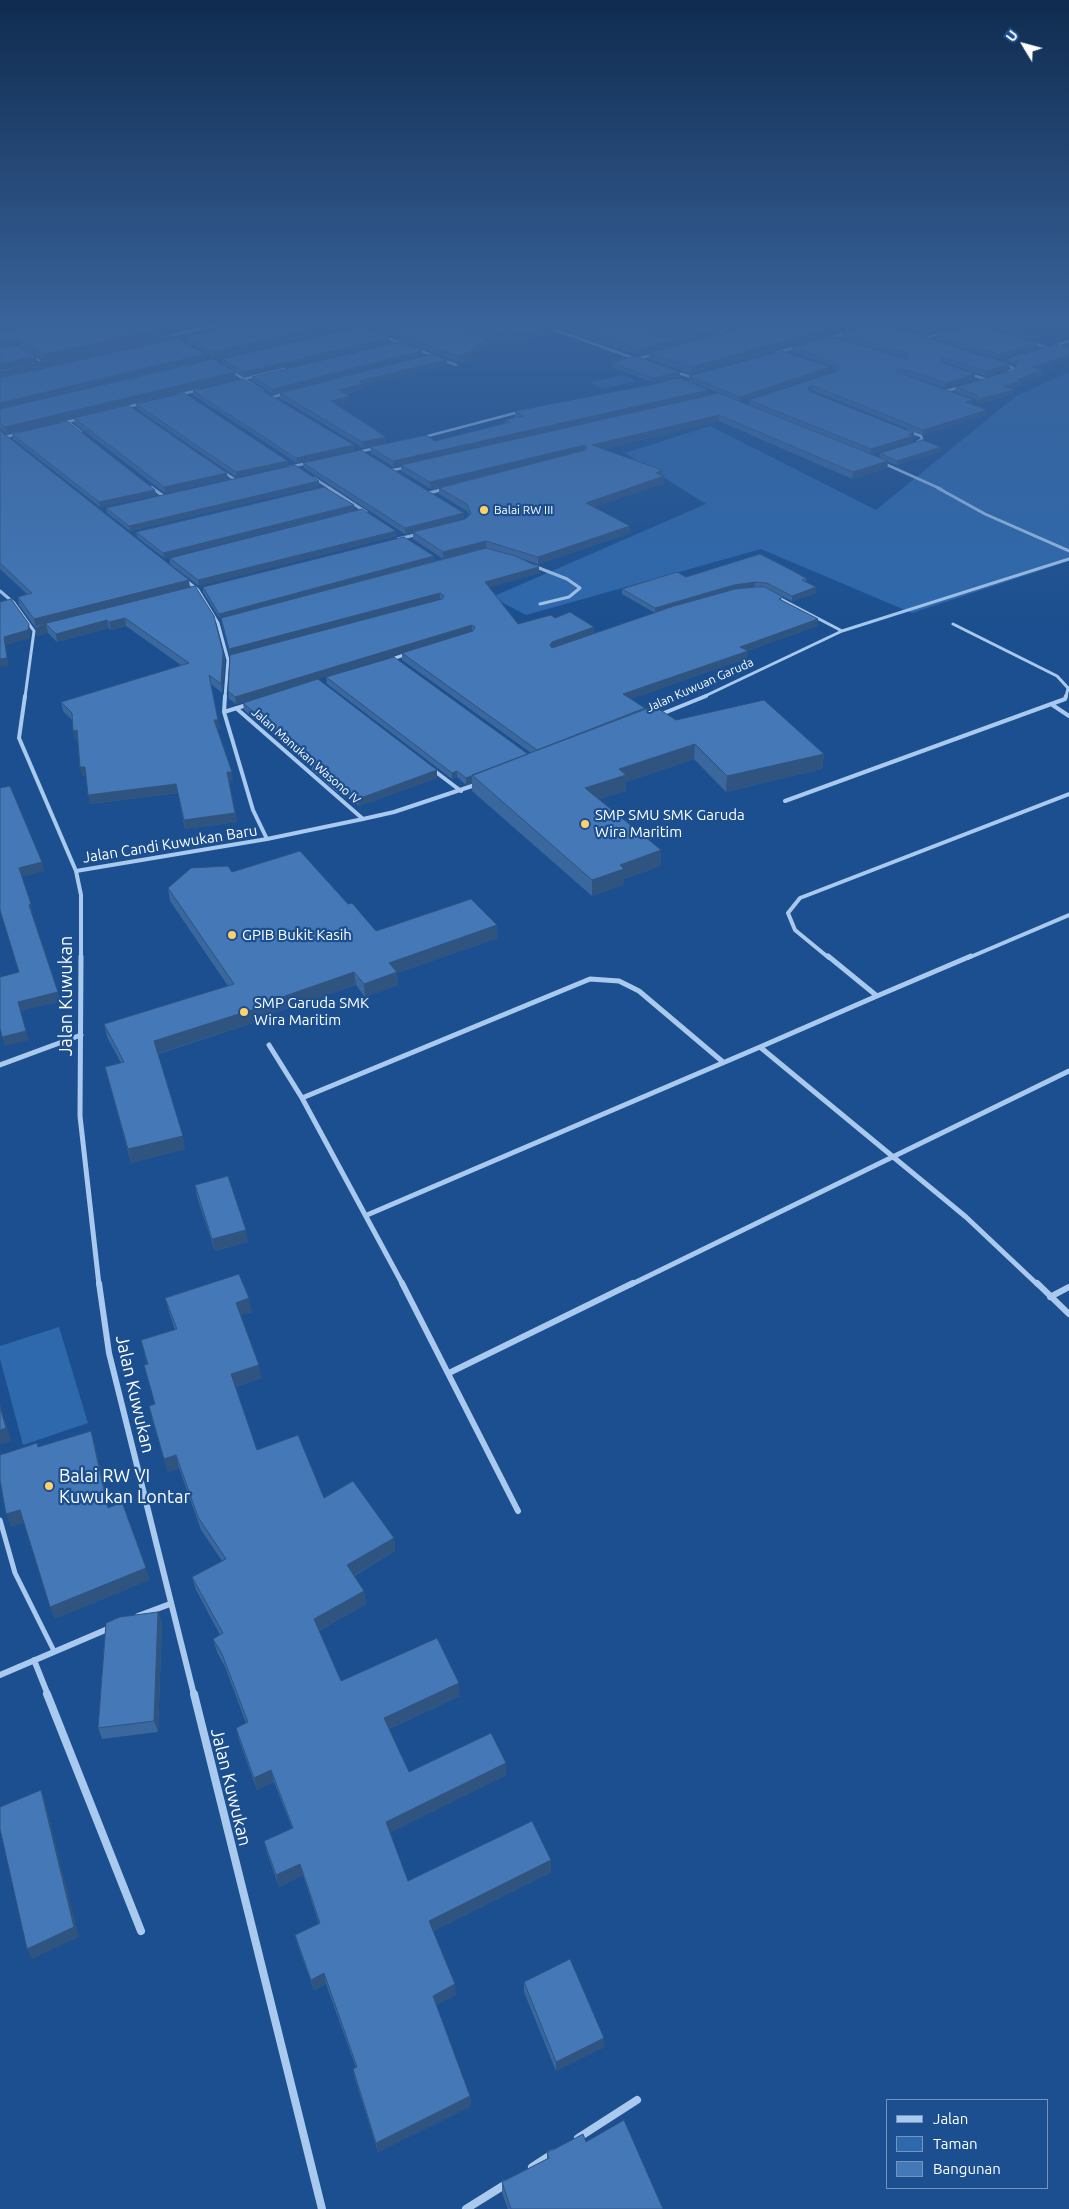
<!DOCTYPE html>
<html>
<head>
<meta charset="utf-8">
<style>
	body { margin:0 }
	#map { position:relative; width:1069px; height:2209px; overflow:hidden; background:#1b4f8f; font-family:Ubuntu,sans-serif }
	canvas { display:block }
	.legend { position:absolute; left:886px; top:2099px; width:162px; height:90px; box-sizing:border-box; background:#1b4f8f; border:1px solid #7695bc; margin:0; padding:6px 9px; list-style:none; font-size:15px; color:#fff }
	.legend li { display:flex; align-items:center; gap:10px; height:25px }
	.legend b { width:25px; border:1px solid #7695bc }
	.north { position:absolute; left:999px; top:20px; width:50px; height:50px; -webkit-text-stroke:4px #1b4f8f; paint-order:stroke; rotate:307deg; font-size:14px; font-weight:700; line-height:20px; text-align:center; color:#fff }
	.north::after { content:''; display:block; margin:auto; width:18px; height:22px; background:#fff; clip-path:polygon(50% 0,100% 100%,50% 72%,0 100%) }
</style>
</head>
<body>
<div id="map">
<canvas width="1069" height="2209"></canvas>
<ul class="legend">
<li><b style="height:6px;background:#a9c9ee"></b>Jalan</li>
<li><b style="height:14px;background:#2e69ad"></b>Taman</li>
<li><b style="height:14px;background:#4478b7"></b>Bangunan</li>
</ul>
<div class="north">U</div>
</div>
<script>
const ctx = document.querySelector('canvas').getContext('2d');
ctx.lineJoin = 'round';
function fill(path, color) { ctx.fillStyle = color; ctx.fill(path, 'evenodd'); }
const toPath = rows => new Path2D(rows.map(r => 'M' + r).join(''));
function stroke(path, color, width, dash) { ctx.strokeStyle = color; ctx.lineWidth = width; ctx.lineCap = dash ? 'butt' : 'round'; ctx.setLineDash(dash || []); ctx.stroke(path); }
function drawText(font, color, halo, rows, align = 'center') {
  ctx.font = font + ' Ubuntu,sans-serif'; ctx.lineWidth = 4.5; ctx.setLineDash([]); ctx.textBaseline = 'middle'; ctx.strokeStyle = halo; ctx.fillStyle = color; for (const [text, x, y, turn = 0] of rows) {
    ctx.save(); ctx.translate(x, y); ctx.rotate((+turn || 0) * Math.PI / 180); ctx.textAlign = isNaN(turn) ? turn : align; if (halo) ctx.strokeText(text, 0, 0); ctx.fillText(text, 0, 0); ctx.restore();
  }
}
const green = toPath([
	[1069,372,1069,561,912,613,761,549,526,615,492,597,706,504,625,453,710,426,876,510,1016,396],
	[622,375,636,381,603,389,589,383],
	[59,1327,88,1423,23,1445,0,1359,0,1346]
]);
const laneFar1 = toPath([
	[32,356,45,364]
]);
const lane = toPath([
	[0,1520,15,1573,54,1651]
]);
const streetFar5 = toPath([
	[348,323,364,329],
	[550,328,636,359],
	[712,329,730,334],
	[166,336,230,323],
	[383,336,403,344],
	[926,338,942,333],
	[826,339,847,333],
	[1031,343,1049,348],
	[1053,346,1069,341],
	[416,349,434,356],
	[776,353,797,347],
	[441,359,456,365],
	[637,359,655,354],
	[1004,363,1015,369,1008,372],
	[231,371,264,392],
	[675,372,691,377],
	[969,374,985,379],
	[244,379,284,369],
	[946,391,961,387],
	[178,395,199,390],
	[273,397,287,393],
	[124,408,143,403],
	[68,422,81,432],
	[61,423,80,419],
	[907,431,921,436,922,439,917,442],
	[6,437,19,433],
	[424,437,519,412],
	[358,452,376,448],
	[883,463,941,489],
	[289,467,308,463],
	[393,470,408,467],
	[222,471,234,479],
	[314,478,331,489],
	[151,487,154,489]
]);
const streetFar4 = toPath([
	[152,488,162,495],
	[329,488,366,512],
	[938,488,985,514,1069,551],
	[429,493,444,489],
	[398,539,419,534],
	[534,566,567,579,580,588,569,597,540,604],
	[184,579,198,590,218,623,228,660,225,697],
	[0,591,14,603,34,631,25,697],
	[953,624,1057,676,1068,688,1066,697],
	[842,631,1069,559],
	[389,660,407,654],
	[703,697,842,631,779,598]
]);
const streetFar3 = toPath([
	[25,696,19,738,76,871,81,895,81,958],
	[225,696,224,712,253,810,267,839],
	[1051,704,1069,716],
	[236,708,363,819],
	[224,712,250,704],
	[659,715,706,696],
	[432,769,461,791],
	[785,801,1065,699,1066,696],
	[76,871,267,839,363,819,394,812,478,784],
	[829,958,795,930,788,913,800,898,1069,794],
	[968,958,1069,915]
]);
const streetFar2 = toPath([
	[81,956,80,1116,99,1285],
	[828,956,877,996,971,956],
	[877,996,760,1047,966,1217,1038,1285],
	[269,1045,302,1098,403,1285],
	[0,1065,81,1035],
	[302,1098,590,979,619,981,639,991,723,1062],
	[367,1215,760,1047],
	[630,1285,1069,1071]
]);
const streetFar1 = toPath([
	[99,1283,109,1353,194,1695],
	[402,1283,518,1511],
	[1037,1283,1069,1314],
	[1050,1297,1069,1287],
	[449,1373,633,1283],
	[138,1616,170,1604],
	[34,1660,48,1695],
	[0,1675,110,1628]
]);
const street = toPath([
	[47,1694,141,1931],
	[194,1694,322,2209],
	[578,2138,637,2100],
	[532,2167,552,2154],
	[466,2209,506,2184]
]);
const wall = toPath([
	[0,323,218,323,0,372],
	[18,346,19,346,45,361,37,362],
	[355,323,543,323,556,333,510,342,503,339,490,342,488,339,467,332,486,339,486,345,469,360,458,362],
	[544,323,761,323,730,331,719,328,719,334,687,342,677,339,677,345,638,355],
	[762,323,691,374,649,359,649,353],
	[890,323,966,323,925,335],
	[976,323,1022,323,1034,332,1020,336],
	[348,327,215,358,188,342,187,336],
	[842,333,1009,369,985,376,942,362,942,363,975,374,975,379,945,388,896,372,973,405,986,415,923,435,811,390,809,391,914,433,912,441,871,454,879,458,880,453,941,447,940,452,897,465,888,462,887,468,852,479,719,421,603,449,664,476,664,483,594,507,630,533,538,564,523,559,539,573,489,587,518,624,555,618,594,627,594,634,655,613,622,594,622,589,686,577,807,579,806,582,816,587,816,593,792,601,766,588,817,626,747,651,747,658,631,699,645,708,645,709,676,720,824,754,822,769,726,792,694,759,626,782,626,791,598,799,661,850,660,866,624,879,623,885,592,896,472,791,472,783,466,785,457,777,452,779,327,684,326,677,528,754,531,753,402,660,402,653,236,704,229,699,228,691,230,655,222,625,221,619,220,619,203,592,203,587,434,556,435,561,443,559,413,539,413,532,465,519,469,515,467,511,439,494,439,488,472,479,431,489,401,471,401,465,393,467,371,453,370,447,435,441,505,423,505,420,516,417,515,417,515,411,663,383,663,381,709,396,749,405,749,400,837,371,832,366,792,352,792,347,906,358,841,338],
	[936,335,1036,347,998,359,935,339],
	[171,339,206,360,235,372,236,379,7,434,1,429,0,430,3,433,190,587,223,652,225,660,222,693,211,684,220,729,217,729,233,781,229,781,237,822,185,829,178,793,90,804,86,776,82,776,78,739,75,740,72,720,63,711,61,702,182,666,126,626,111,630,109,628,57,642,48,633,37,636,35,627,19,605,18,597,27,594,0,569,0,372],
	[389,342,245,377,222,363,222,359],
	[422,355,273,394,252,381,252,377],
	[1009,358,1042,370,1041,375,1021,382,1021,386,1010,388,1013,394,978,404,976,399,955,392,956,387,1014,370,1016,365,1008,362],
	[612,362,680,372,680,376,652,382,612,367],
	[447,365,363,386,364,389,346,394,351,402,337,405,386,443,363,448,280,398,280,393],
	[830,367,829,372,740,401,689,381,689,376],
	[193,391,354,445,354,450,297,463,193,395],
	[136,404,288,461,288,465,236,477,137,409],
	[74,418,228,479,165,493,75,424],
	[12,434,155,490,156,495,100,507,13,439],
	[303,463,464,518,405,534,304,468],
	[319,486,130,531,107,513,106,508],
	[355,510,164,558,137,537,136,532],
	[396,531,396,536,199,586,170,564,170,558],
	[243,703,437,778,359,806,341,792,338,793,312,770,312,767,244,710],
	[232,872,348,904,376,931,498,938,397,973,398,985,365,997,356,985,265,1016,265,1019,158,1054,185,1149,131,1163,105,1067,121,1063,107,1037,104,1024,228,986,170,901,168,888],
	[195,1185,248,1242,215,1251,197,1197],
	[165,1298,252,1312,240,1315,261,1378,235,1387,257,1450,324,1498,394,1538,395,1551,354,1576,364,1591,366,1604,319,1631,341,1681,460,1696,389,1729,409,1772,506,1763,506,1775,390,1832,408,1881,551,1872,433,1931,456,1995,436,2005,470,2096,471,2106,378,2152,355,2079,353,2069,356,2068,326,1984,314,1990,298,1946,295,1935,319,1924,303,1875,279,1887,267,1853,264,1841,292,1828,274,1782,257,1790,239,1740,236,1728,246,1723,225,1667,217,1652,213,1639,220,1635,196,1590,192,1577,222,1561,201,1530,179,1468,168,1472,152,1419,155,1404,144,1365,147,1364,141,1340,175,1330,169,1312],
	[158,1612,162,1624,158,1732,102,1739,98,1728],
	[524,1982,604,2038,604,2047,556,2071,524,1992],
	[586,2142,663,2209,508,2209,502,2193,502,2182,547,2159,547,2153]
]);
const shadedWall = toPath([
	[14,323,44,323,0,332,0,325],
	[189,323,218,323,45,361,44,354],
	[231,323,245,323,232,326],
	[339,323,348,323,348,327,215,358,214,352],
	[738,323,761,323,730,331,731,325],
	[852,323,873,323,691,374,691,367],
	[947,323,966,323,925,335,926,329],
	[1035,326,1034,332,1020,336,1021,330],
	[556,327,556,333,510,342,510,335],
	[719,328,719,334,687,342,688,336],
	[170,333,171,339,0,379,0,372],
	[503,333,503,339,490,342,490,336],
	[389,338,389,342,245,377,244,372],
	[486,339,486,345,469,360,458,362,457,356],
	[677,339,677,345,638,355,639,349],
	[18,340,19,346,0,348,0,342],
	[1037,343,1036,347,998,359,999,354],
	[422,351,422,355,273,394,273,389],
	[205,354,206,361,0,410,0,403],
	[1069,355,1069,358,1031,371,1032,367],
	[36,356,37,363,0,371,0,364],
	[447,360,447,365,363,386,364,389,339,395,338,390,359,381],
	[1010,364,1009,369,985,376,986,371],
	[830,367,829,372,740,401,740,397],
	[1042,370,1041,375,1021,382,1021,386,1003,390,1003,386,1017,380],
	[235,372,236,379,7,434,5,427],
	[680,372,680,376,652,382,652,378],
	[975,374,975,379,945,388,946,383],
	[812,385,811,390,807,391,808,387],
	[709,390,709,396,393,467,393,461],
	[1014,390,1013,394,978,404,978,399],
	[350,396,351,402,331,406,331,401],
	[974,400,973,405,965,407,966,402],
	[987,410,986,415,923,435,923,430],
	[719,415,719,421,591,452,592,445],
	[914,433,912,441,870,454,871,449],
	[386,437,386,443,363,448,362,442],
	[354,445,354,450,297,463,296,458],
	[585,445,585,451,431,489,430,482],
	[941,447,940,452,897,465,897,461],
	[288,461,288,465,236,477,236,472],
	[888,461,887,468,852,479,853,472],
	[662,470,662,477,664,476,664,483,586,510,586,503],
	[227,473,228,479,165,493,164,487],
	[319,481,319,486,130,531,129,526],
	[155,490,156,495,100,507,99,502],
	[354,505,355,510,164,558,163,553],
	[464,513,464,518,405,534,405,528],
	[630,526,630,533,538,564,538,557],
	[396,531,396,536,199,586,198,580],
	[486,541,486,548,443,559,443,552],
	[434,556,435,561,220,619,219,614],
	[539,567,539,573,485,589,485,582],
	[189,580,190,588,46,624,48,633,37,636,34,619],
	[755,582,755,587,655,613,655,608,734,585],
	[816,587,816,593,792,601,792,596],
	[440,593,440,600,230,656,229,649],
	[125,618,126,626,111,630,109,622],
	[818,619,817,626,739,654,740,647],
	[107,620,109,628,57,642,56,634],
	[29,624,30,632,30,638,6,645,9,666,0,667,0,659,4,637],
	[472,625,472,632,236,704,235,697],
	[594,627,594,634,552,649,550,645,552,642],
	[748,651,747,658,623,702,623,694],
	[223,652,225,660,222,693,221,684],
	[214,720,218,720,220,729,215,729],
	[77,730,79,739,75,740,73,731],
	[695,744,694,759,626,782,626,791,585,804,585,788,619,769],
	[824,754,822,769,726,792,727,776],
	[80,767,85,767,87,776,82,776],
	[437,770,437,778,359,806,358,799],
	[457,771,457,777,452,779,452,773],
	[227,772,232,772,233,781,228,781],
	[472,776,472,783,466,785,466,778],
	[176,784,178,793,90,804,88,795],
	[340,784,341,792,338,793,338,785],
	[235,813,237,822,185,829,184,820],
	[661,850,660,866,624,879,623,885,592,896,592,880,620,865],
	[42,862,45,871,22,877,19,868],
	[31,904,33,913,31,914,29,905],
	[497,925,498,938,397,973,398,985,365,997,364,984,389,963],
	[354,972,356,985,265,1016,265,1019,156,1054,154,1041],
	[58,992,60,1002,20,1011,18,1002],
	[26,1031,29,1040,5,1046,2,1037],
	[183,1136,185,1149,131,1163,128,1149],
	[246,1230,248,1242,215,1251,212,1239],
	[249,1298,252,1312,238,1316,236,1303],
	[259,1365,261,1378,234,1387,231,1374],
	[0,1403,11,1441,0,1445],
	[91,1431,95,1444,112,1521,108,1508],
	[176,1455,179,1468,168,1472,164,1459],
	[20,1510,25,1523,11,1527,6,1514],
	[394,1538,395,1551,349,1578,347,1565],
	[146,1568,150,1580,55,1619,50,1607],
	[364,1591,366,1604,317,1632,314,1619],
	[158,1612,162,1624,158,1732,154,1721],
	[459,1683,460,1696,386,1730,384,1718],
	[506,1763,506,1775,388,1834,386,1822],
	[271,1770,274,1782,257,1790,254,1778],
	[41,1790,45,1801,79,1937,32,1959,27,1949],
	[551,1860,551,1872,431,1932,429,1921],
	[300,1864,303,1875,279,1887,276,1875],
	[324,1973,326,1984,314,1990,311,1980],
	[455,1984,456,1995,434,2006,433,1996],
	[604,2038,604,2047,556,2071,556,2062],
	[470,2096,471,2106,378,2152,376,2143]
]);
const building = toPath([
	[0,323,14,323,0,325,0,323],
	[44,323,189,323,44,354,18,340,0,342,0,332,44,323],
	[246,323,339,323,214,352,187,336,246,323],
	[370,323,440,323,486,339,468,353,457,356,370,323],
	[457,323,543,323,556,327,510,335,503,333,490,336,488,333,457,323],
	[562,323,627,323,677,339,639,349,562,323],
	[645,323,702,323,719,328,688,336,645,323],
	[723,323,738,323,731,325,723,323],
	[762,323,852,323,691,367,649,353,762,323],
	[880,323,1010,364,986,371,943,357,941,360,942,363,975,374,946,383,896,367,895,369,897,372,974,400,966,402,987,410,923,430,812,385,808,387,809,391,914,433,909,434,913,436,871,449,749,400,838,371,838,367,833,362,792,347,831,336,907,359,907,353,842,333,880,323],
	[907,323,947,323,926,329,907,323],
	[998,323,1022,323,1035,326,1021,330,998,323],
	[973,324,1037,343,999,354,936,335,973,324],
	[358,327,389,338,244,372,222,359,358,327],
	[170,333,0,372,0,370,170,333],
	[178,338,205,354,0,403,0,378,178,338],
	[399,342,422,351,273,389,252,377,399,342],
	[1056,344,1069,348,1069,355,1032,367,1042,370,1017,380,1022,381,1003,386,1014,390,978,399,977,395,956,387,1014,370,1018,361,1009,358,1056,344],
	[16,346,36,356,0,364,0,347,16,346],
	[782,351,830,367,740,397,689,376,782,351],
	[432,354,447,360,359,381,363,384,338,390,350,396,331,401,386,437,362,442,280,393,432,354],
	[635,356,680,372,652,378,612,362,635,356],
	[213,359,235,372,5,427,0,423,0,409,213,359],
	[679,378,709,390,393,461,370,447,426,435,435,441,510,422,505,420,523,416,515,411,665,382,663,381,679,378],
	[243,379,354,445,296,458,193,391,243,379],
	[184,393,288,461,236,472,136,404,184,393],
	[719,393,888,461,853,472,719,415,592,445,662,470,656,473,664,476,586,503,630,526,538,557,486,541,443,552,413,532,465,519,471,514,467,504,439,488,585,450,587,448,585,445,430,482,401,465,719,393],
	[128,405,227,473,164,487,74,418,128,405],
	[67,421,155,490,99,502,12,434,67,421],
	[0,430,3,433,189,580,34,619,18,597,32,593,0,563,0,430],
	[922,440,941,447,897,461,880,453,922,440],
	[361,450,464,513,405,528,303,463,361,450],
	[295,465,319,481,129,526,106,508,295,465],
	[324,487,354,505,163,553,136,532,324,487],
	[362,509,396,531,198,580,170,558,362,509],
	[404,537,434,556,219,614,203,587,404,537],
	[486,548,515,556,539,567,485,582,518,624,551,615,555,618,570,612,594,627,552,642,550,645,552,648,674,606,735,589,756,587,765,587,783,597,779,599,818,619,740,647,748,651,623,694,645,708,537,750,402,653,473,631,475,627,472,625,235,697,228,691,230,655,442,599,444,596,440,593,229,649,221,618,486,548],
	[760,554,795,572,807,579,802,580,816,587,792,596,767,583,755,582,734,585,655,608,622,589,677,572,686,577,760,554],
	[195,586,214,616,223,652,221,684,209,675,218,720,214,720,232,772,227,772,235,813,184,820,176,784,88,795,85,767,80,767,77,730,73,731,72,713,61,702,189,663,125,618,109,622,107,620,56,634,46,624,35,628,35,626,195,586],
	[11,599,29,624,28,630,4,637,7,658,0,659,0,602,11,599],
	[394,657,528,754,466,778,457,771,452,773,326,677,394,657],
	[318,679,437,770,358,799,340,784,338,785,312,762,313,762,243,703,318,679],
	[764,700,824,754,727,776,695,744,619,769,626,775,585,788,661,850,620,865,624,869,592,880,472,775,654,706,676,720,764,700],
	[10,786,42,862,19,868,31,904,29,905,58,992,18,1002,26,1031,2,1037,0,1028,0,977,19,972,0,910,0,788,10,786],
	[300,851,348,904,352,903,376,931,471,899,497,925,389,963,397,972,364,984,354,972,262,1004,264,1006,154,1041,183,1136,128,1149,105,1067,124,1062,104,1024,234,984,168,888,191,868,228,866,232,872,300,851],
	[228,1176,246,1230,212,1239,195,1185,228,1176],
	[239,1274,249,1298,236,1303,259,1365,231,1374,257,1450,298,1435,324,1498,353,1481,394,1538,347,1565,364,1591,314,1619,341,1681,437,1638,459,1683,384,1718,409,1772,491,1733,506,1763,386,1822,408,1881,532,1821,551,1860,429,1921,455,1984,433,1996,470,2096,376,2143,353,2069,357,2067,324,1973,311,1980,295,1935,320,1923,300,1864,276,1875,264,1841,293,1828,271,1770,254,1778,236,1728,248,1722,222,1654,213,1639,223,1633,192,1577,226,1559,198,1517,176,1455,164,1459,149,1406,155,1404,144,1365,148,1364,141,1340,177,1329,165,1298,239,1274],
	[0,1407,6,1428,0,1430,0,1407],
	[91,1431,108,1508,122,1502,146,1568,50,1607,20,1510,6,1514,0,1480,0,1455,37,1443,38,1447,91,1431],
	[158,1612,154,1721,98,1728,106,1623,120,1617,158,1612],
	[41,1790,74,1927,27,1949,0,1829,0,1807,41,1790],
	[570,1959,604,2038,556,2062,524,1982,570,1959],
	[624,2120,663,2209,511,2209,502,2182,549,2158,547,2153,583,2134,586,2142,624,2120]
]);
const markers = [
	[484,510,5,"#ffd166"],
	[585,824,5,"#ffd166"],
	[232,935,5,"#ffd166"],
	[244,1012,5,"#ffd166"],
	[49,1486,5,"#ffd166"]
];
const farPoinames = [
	["Balai RW III",494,510]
];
const farStreetnames = [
	["Jalan Kuwuan Garuda",700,685,-24],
	["Jalan Manukan Wasono IV",306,756,41]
];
const poiNames = [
	["SMP SMU SMK Garuda",595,815],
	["Wira Maritim",595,832],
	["GPIB Bukit Kasih",242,935],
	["SMP Garuda SMK",254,1003],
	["Wira Maritim",254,1020]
];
const streetNames = [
	["Jalan Candi Kuwukan Baru",170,844,-9]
];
const nearStreetnames = [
	["Jalan Kuwukan",66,996,-90],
	["Jalan Kuwukan",135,1394,77],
	["Jalan Kuwukan",231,1787,76]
];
const nearPoinames = [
	["Balai RW VI",59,1476],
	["Kuwukan Lontar",59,1497]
];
fill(green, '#2e69ad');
stroke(laneFar1, '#a9c9ee', 2);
stroke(lane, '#a9c9ee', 5);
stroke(streetFar5, '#a9c9ee', 2.5);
stroke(streetFar4, '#a9c9ee', 3);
stroke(streetFar3, '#a9c9ee', 4);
stroke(streetFar2, '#a9c9ee', 5);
stroke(streetFar1, '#a9c9ee', 6);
stroke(street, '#a9c9ee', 8);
fill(wall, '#3a679d');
fill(shadedWall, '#305480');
fill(building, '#4478b7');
stroke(building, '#305480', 1);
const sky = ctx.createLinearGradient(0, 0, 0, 632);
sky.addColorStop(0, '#0f2b4f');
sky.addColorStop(0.51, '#39639b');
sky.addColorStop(1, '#39639b00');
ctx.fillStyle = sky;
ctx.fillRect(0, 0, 1069, 632);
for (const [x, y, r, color] of markers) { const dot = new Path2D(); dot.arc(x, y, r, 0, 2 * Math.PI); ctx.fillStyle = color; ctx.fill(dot); stroke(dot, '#1b4f8f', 2); }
drawText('12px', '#fff', '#1b4f8f', farPoinames, 'left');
drawText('12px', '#fff', '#1b4f8f', farStreetnames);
drawText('15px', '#fff', '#1b4f8f', poiNames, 'left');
drawText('15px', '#fff', '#1b4f8f', streetNames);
drawText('18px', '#fff', '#1b4f8f', nearStreetnames);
drawText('18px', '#fff', '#1b4f8f', nearPoinames, 'left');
</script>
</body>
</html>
